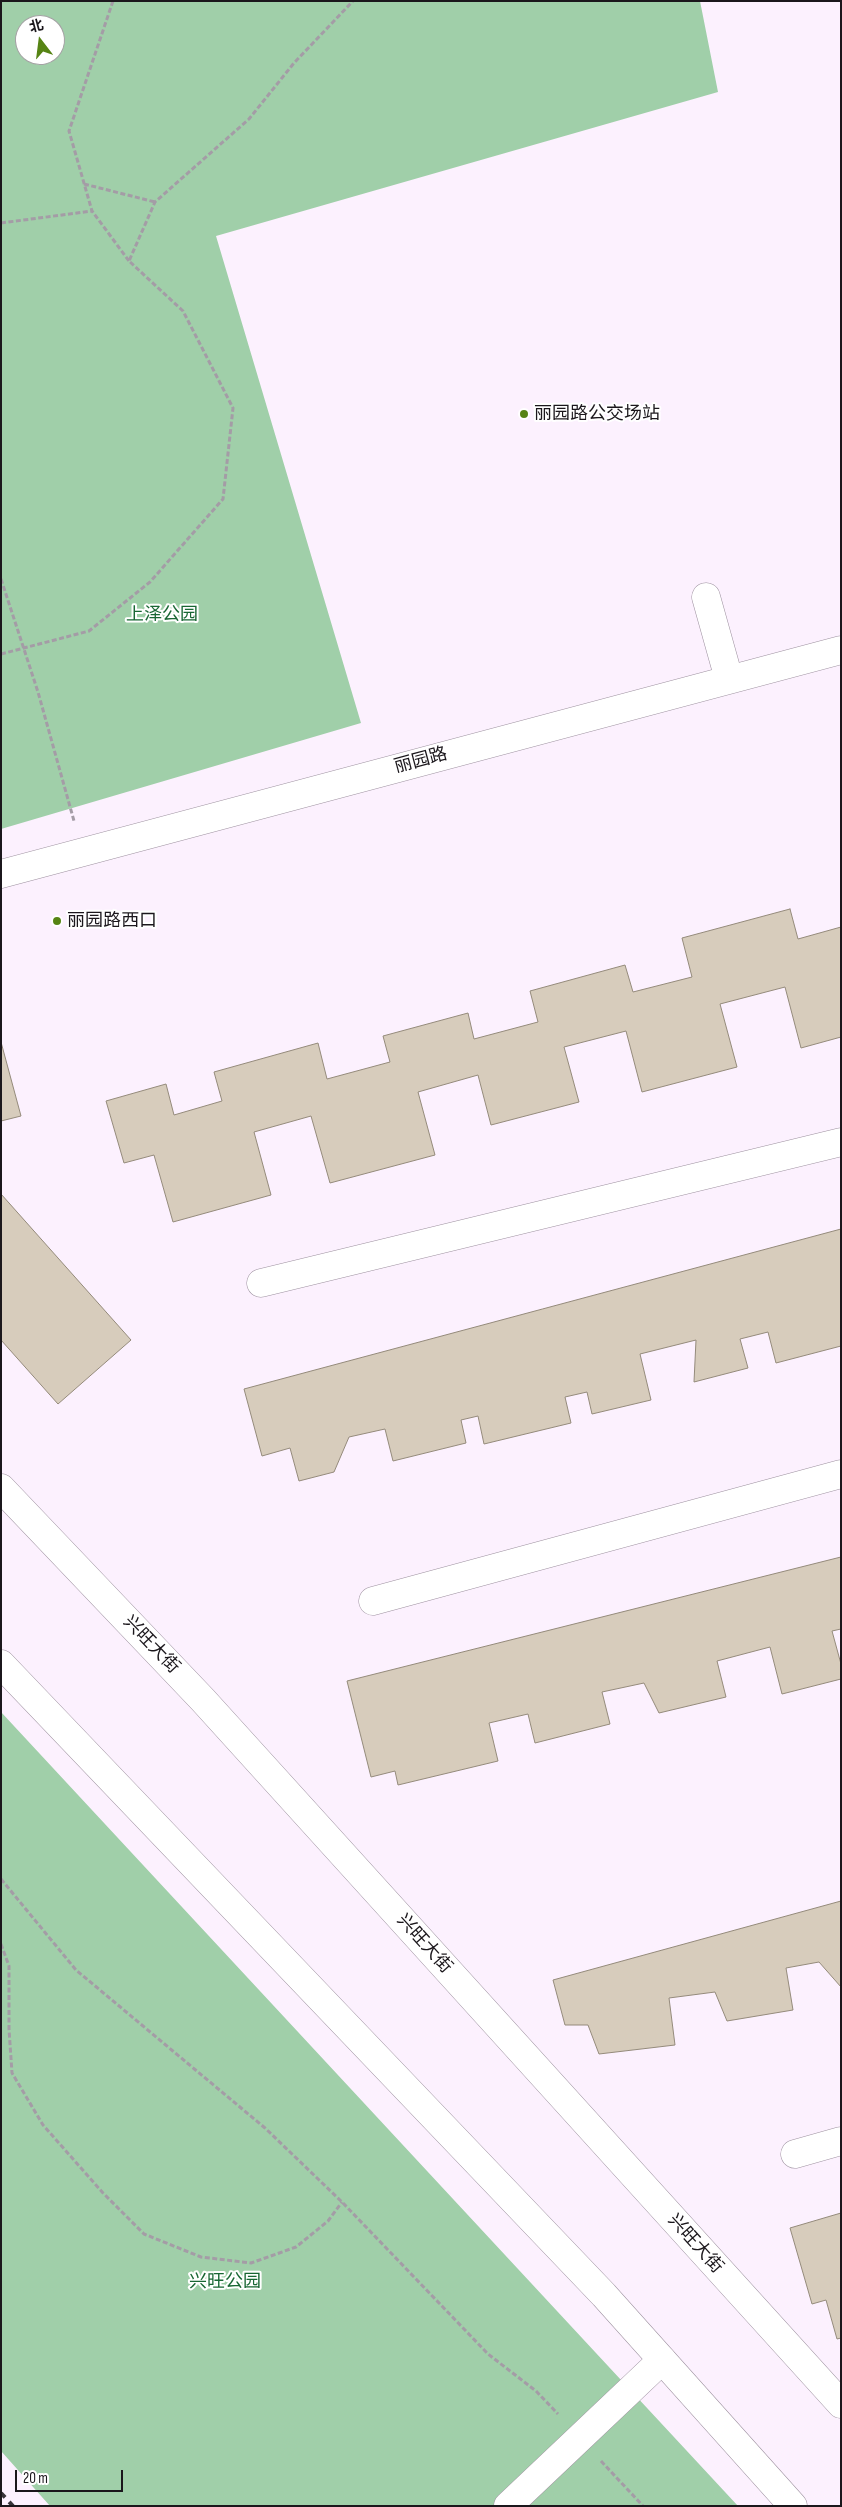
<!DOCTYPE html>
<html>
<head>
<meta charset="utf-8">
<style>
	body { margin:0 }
	#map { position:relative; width:842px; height:2507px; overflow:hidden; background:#fcf1fe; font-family:"Sofia Sans Condensed","Noto Sans SC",sans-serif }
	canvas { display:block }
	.frame { position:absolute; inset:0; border:2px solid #1b171c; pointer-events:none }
	.north { position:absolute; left:15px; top:15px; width:50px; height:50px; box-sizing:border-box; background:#fff; border:1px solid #a4a2a4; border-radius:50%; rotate:345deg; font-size:14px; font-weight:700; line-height:20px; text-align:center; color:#1b171c }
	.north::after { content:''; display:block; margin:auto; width:18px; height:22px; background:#568414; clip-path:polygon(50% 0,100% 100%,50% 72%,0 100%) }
	.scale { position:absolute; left:15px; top:2470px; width:108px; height:22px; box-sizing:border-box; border:2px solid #1b171c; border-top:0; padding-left:6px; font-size:15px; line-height:18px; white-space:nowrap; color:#1b171c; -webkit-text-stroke:4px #fff; paint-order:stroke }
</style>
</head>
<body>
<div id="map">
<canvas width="842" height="2507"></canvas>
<div class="frame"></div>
<div class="north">北</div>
<div class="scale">20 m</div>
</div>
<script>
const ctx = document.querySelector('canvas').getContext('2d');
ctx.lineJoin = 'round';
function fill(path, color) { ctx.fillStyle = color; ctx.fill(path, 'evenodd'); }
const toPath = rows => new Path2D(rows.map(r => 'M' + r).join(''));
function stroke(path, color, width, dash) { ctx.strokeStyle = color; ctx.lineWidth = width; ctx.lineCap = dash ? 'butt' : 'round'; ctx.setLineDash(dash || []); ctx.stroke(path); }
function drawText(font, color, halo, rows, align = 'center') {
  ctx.font = font + ' "Sofia Sans Condensed","Noto Sans SC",sans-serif'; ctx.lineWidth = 4; ctx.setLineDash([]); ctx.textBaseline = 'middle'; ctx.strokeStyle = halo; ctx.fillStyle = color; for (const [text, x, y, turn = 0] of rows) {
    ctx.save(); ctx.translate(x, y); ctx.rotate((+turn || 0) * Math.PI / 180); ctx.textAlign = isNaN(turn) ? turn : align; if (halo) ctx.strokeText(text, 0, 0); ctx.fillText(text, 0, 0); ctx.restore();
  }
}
const green = toPath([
	[1,1,700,1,718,92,216,236,361,723,1,829],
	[25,25,55,25,55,55,25,55],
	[1,1712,738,2506,50,2506,1,2451]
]);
const building = toPath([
	[790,909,798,939,841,927,841,1037,801,1048,785,987,720,1004,737,1067,642,1092,626,1031,564,1047,579,1102,491,1125,478,1075,418,1092,435,1155,330,1183,311,1116,254,1132,271,1195,173,1222,154,1155,124,1163,106,1101,166,1084,174,1115,222,1101,214,1072,318,1043,327,1079,390,1062,383,1036,468,1013,474,1039,538,1022,530,991,625,965,633,992,692,977,682,938,790,909],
	[1,1042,21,1116,1,1121,1,1042],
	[1,1194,131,1340,58,1404,1,1340,1,1194],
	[841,1229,841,1346,776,1363,768,1332,740,1339,748,1368,694,1382,696,1340,640,1354,651,1400,592,1414,587,1392,565,1397,571,1423,484,1444,478,1416,461,1420,466,1443,393,1461,385,1429,349,1437,334,1472,299,1481,290,1448,262,1456,244,1389,841,1229],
	[841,1557,841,1629,832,1631,841,1664,841,1679,782,1694,770,1647,717,1661,726,1697,659,1713,644,1683,602,1692,610,1724,535,1743,528,1714,489,1723,498,1761,398,1785,395,1771,371,1777,347,1681,841,1557],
	[841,1901,841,1987,819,1962,786,1968,793,2010,727,2021,715,1992,669,1998,675,2045,599,2054,588,2025,565,2025,553,1980,841,1901],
	[841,2213,841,2338,837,2339,826,2300,812,2304,790,2228,841,2213]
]);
const path = toPath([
	[113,1,69,131,92,211,129,261],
	[84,184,155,202],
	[1,223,92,211],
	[1,579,38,692,74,821],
	[1,654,89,631,150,582,223,499,233,408,183,311,129,261,155,202,249,119,294,63,353,1],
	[1,1879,76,1970,265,2128,342,2202,488,2354,536,2391,558,2414],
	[1,1944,9,1966,9,2029,12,2073,43,2125,103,2193,144,2234,201,2257,251,2263,296,2247,328,2221,342,2202],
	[601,2461,643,2506]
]);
const minor = toPath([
	[706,597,729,679],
	[1,874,841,650],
	[261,1283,841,1142],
	[373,1601,841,1474],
	[795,2154,841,2141],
	[508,2506,662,2360]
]);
const major = toPath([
	[1,1488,203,1700,841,2404],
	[1,1664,604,2295,793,2506]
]);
const rail = toPath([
	[1,2493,13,2506]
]);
const markers = [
	[524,414,5,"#568414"],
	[57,921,5,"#568414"]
];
const poiNames = [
	["丽园路公交场站",534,414],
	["丽园路西口",67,921]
];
const parkNames = [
	["上泽公园",162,615],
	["兴旺公园",225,2282]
];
const streetNames = [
	["丽园路",421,761,-15],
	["兴旺大街",151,1645,46],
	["兴旺大街",424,1944,48],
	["兴旺大街",695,2244,48]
];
fill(green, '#a0cfa9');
fill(building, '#d7ccbc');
stroke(building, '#948a7b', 1);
stroke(minor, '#9e92a0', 29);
stroke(major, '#9e92a0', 29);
stroke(path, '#a49ca6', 3, [5, 2.5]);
stroke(minor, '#fff', 28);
stroke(major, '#fff', 28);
stroke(rail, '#38343a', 4, [6, 6]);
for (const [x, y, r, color] of markers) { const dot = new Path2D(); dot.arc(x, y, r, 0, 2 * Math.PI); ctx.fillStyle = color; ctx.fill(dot); stroke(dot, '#fff', 2); }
drawText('18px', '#1b171c', '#fff', poiNames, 'left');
drawText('18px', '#196734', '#fff', parkNames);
drawText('18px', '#1b171c', '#fff', streetNames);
</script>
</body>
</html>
